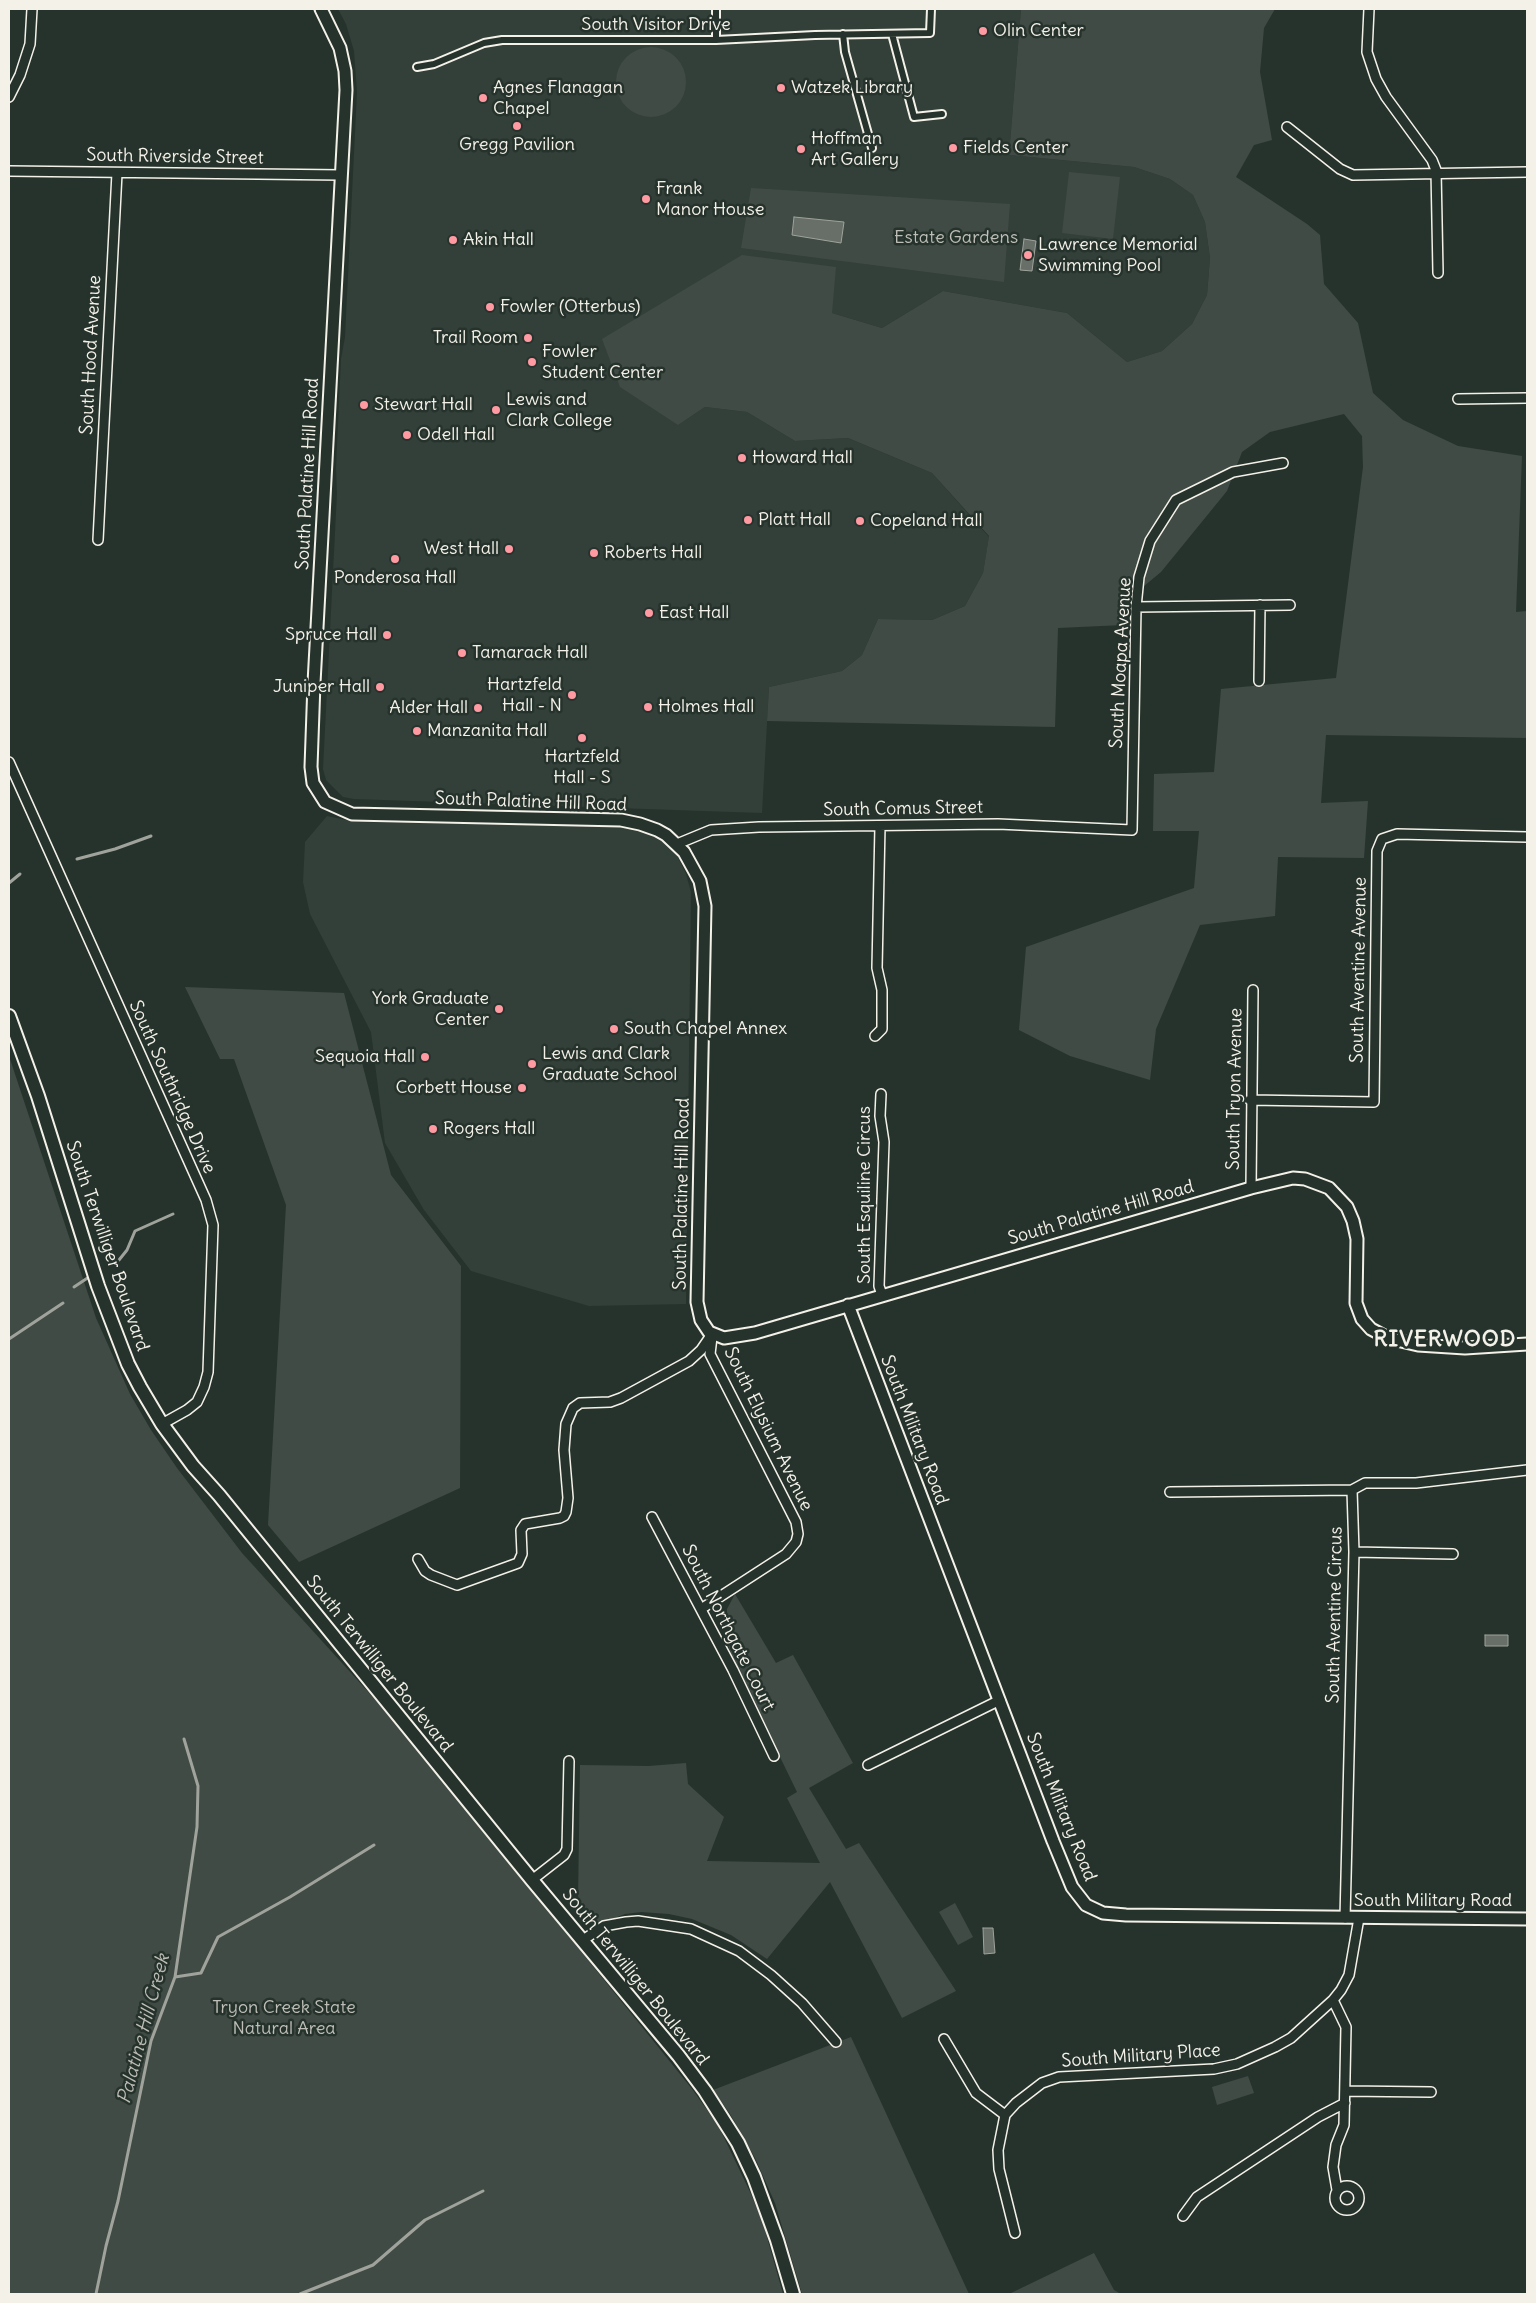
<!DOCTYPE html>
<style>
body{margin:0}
#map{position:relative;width:1536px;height:2303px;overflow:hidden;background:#26332d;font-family:Delius,sans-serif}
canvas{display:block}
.frame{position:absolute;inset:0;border:10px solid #f4f1e8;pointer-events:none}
</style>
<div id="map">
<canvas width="1536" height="2303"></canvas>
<div class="frame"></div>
</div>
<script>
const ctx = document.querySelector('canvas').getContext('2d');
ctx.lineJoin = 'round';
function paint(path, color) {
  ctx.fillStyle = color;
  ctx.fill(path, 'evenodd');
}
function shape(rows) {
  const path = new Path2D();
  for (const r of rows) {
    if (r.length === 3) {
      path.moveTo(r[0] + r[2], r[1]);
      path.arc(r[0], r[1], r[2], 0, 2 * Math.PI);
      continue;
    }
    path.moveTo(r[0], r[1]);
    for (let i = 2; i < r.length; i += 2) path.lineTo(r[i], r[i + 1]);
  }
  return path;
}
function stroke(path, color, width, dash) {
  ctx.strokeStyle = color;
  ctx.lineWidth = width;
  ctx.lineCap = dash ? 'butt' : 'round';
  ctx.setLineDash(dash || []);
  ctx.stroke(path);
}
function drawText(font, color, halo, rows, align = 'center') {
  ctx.font = font + ' Delius,sans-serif';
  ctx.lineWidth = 5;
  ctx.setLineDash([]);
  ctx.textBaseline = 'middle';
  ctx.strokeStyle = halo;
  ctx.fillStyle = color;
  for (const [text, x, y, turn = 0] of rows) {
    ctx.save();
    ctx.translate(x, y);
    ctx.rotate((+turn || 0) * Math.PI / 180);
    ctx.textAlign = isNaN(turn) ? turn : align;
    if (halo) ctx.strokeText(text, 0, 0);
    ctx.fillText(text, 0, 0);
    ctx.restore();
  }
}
const built = shape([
 [338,9,1021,9,1009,155,1134,167,1170,179,1193,195,1205,222,1210,258,1207,295,1192,324,1162,351,1127,362,1067,313,943,291,882,328,832,313,678,425,705,407,747,412,795,441,848,438,932,473,989,537,983,573,965,606,932,620,878,619,862,655,842,671,769,687,762,813,354,799,343,797,326,780,323,769,337,493,336,468,341,359,345,337,357,92,354,51,346,24],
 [327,816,356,822,625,827,644,831,660,839,676,853,686,874,691,892,686,1304,589,1306,471,1271,424,1210,385,1143,371,1032,310,914,303,882,305,842]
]);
const green = shape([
 [1021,9,1275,9,1264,28,1260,72,1272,140,1254,145,1236,177,1307,224,1320,235,1324,284,1358,323,1373,393,1403,420,1458,446,1522,456,1516,612,1527,611,1527,738,1326,735,1321,803,1368,801,1364,858,1278,857,1275,916,1200,925,1156,1029,1150,1080,1070,1056,1019,1030,1026,947,1194,888,1199,831,1153,831,1154,774,1214,772,1221,689,1336,678,1363,467,1362,436,1344,414,1270,432,1242,452,1227,491,1161,572,1126,601,1123,625,1058,628,1055,727,767,721,769,687,842,671,862,655,878,619,932,620,965,606,983,573,989,536,932,473,848,438,795,441,747,412,705,407,678,425,620,387,602,339,742,255,836,267,832,313,882,328,943,291,1067,313,1127,362,1162,351,1192,324,1207,295,1210,258,1205,222,1193,195,1170,179,1134,167,1009,155],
 [651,82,35],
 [1069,172,1120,177,1113,239,1062,233],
 [751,188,1010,204,1004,282,741,248],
 [185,987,344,993,391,1175,461,1266,460,1488,299,1562,268,1525,286,1205,234,1059,220,1059],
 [9,1056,96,1318,130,1394,151,1430,177,1468,242,1553,401,1728,692,2089,718,2125,751,2194,763,2223,783,2294,9,2294],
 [735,1594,776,1663,793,1655,853,1763,809,1788,846,1849,859,1843,956,1991,902,2018,830,1882,767,1959,731,1935,692,1919,669,1914,641,1912,625,1914,599,1924,594,1922,578,1903,580,1765,649,1766,686,1763,688,1784,724,1817,707,1861,820,1863,787,1798,797,1792,733,1660,726,1639,727,1609],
 [955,1903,973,1937,958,1945,939,1912],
 [851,2037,969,2294,802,2294,775,2203,755,2158,730,2114,713,2090],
 [1248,2076,1254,2093,1217,2105,1212,2087],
 [1094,2253,1114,2290,1121,2294,1009,2294]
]);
const water = shape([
 [794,217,844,222,841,243,792,235,794,217],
 [1024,239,1036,241,1032,271,1020,270,1024,239],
 [1485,1635,1508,1635,1508,1646,1485,1646,1485,1635],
 [983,1928,993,1928,995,1953,984,1954,983,1928]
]);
const stream = shape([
 [77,859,115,849,151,836],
 [9,883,20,874],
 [119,1260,127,1250,135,1231,173,1214],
 [74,1287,89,1277],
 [9,1339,63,1303],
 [175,1977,201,1973,218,1937,290,1897,374,1845],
 [96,2294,106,2246,118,2201,151,2041,175,1977,197,1827,198,1786,184,1739],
 [300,2294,373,2265,425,2220,483,2191]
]);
const pedestrian = shape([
 [716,9,716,40],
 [843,34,845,52,872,148],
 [892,34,914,117,942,114],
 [417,67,434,64,484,43,502,40,716,40,815,35,930,33,931,9]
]);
const minor = shape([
 [1369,9,1367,52,1376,79,1386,97,1432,160,1436,170,1438,273],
 [9,97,20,75,30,44,32,9],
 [1287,127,1340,169,1353,175,1527,172],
 [9,171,341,175],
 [1458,399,1527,398],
 [98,540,117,173],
 [1136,607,1290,605],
 [1259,681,1260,605],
 [9,762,206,1200,213,1225,208,1372,204,1387,197,1402,187,1410,162,1424],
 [677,844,711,830,759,827,998,824,1132,830,1136,607,1139,577,1150,541,1176,500,1233,472,1283,463],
 [875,1036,882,1029,882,990,877,968,880,826],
 [881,1094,880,1116,884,1142,879,1286,882,1295],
 [1250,1100,1374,1102,1377,851,1382,839,1397,834,1527,837],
 [1251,1188,1253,990],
 [1170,1492,1352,1490,1365,1483,1416,1483,1527,1470],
 [652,1517,733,1670,774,1756],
 [1354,1552,1453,1554],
 [418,1559,425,1571,431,1575,457,1585,518,1563,522,1554,521,1530,525,1524,560,1518,564,1516,566,1512,568,1498,564,1450,566,1424,573,1408,580,1403,610,1402,621,1398,689,1361,701,1350,712,1334],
 [701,1609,786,1554,796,1542,798,1534,796,1522,710,1354,712,1337],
 [868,1765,1000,1700],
 [532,1880,564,1855,567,1849,569,1761],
 [1345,1918,1354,1552,1352,1490],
 [583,1940,604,1926,626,1922,638,1921,691,1929,739,1951,771,1975,802,2003,836,2042],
 [1333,2000,1346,2027,1344,2125,1336,2145,1333,2167,1337,2190],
 [944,2039,976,2093,1005,2115],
 [1346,2091,1431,2092],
 [1347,2198,12],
 [1183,2216,1197,2197,1318,2117,1345,2103],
 [1015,2233,999,2169,998,2150,1005,2115,1016,2103,1042,2083,1059,2077,1214,2069,1237,2064,1275,2047,1291,2038,1333,2000,1341,1990,1349,1975,1359,1918]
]);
const tertiary = shape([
 [321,9,340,48,345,71,346,90,314,683,311,767,313,783,325,802,352,814,621,820,640,824,657,830,666,835,684,852,700,881,705,906,697,1302,701,1320,709,1332,724,1338,755,1333,1251,1188,1293,1178,1305,1179,1329,1188,1347,1207,1353,1221,1357,1239,1356,1303,1362,1319,1371,1329,1388,1338,1418,1345,1465,1348,1527,1344],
 [848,1305,1053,1841,1072,1887,1086,1905,1103,1913,1126,1915,1527,1919]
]);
const secondary = shape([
 [9,1016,38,1096,98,1286,128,1364,140,1387,162,1424,193,1466,219,1495,532,1880,678,2055,705,2091,738,2143,754,2177,777,2240,793,2294]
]);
const markers = [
 [983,31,5,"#ff9aa2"],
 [781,88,5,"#ff9aa2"],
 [483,98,5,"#ff9aa2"],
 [517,126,5,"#ff9aa2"],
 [953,148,5,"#ff9aa2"],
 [801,149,5,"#ff9aa2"],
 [646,199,5,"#ff9aa2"],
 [453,240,5,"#ff9aa2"],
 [1028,255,5,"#ff9aa2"],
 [490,307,5,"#ff9aa2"],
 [528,338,5,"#ff9aa2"],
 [532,362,5,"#ff9aa2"],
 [364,405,5,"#ff9aa2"],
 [496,410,5,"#ff9aa2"],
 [407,435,5,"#ff9aa2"],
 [742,458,5,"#ff9aa2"],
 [748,520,5,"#ff9aa2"],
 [860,521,5,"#ff9aa2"],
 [509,549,5,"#ff9aa2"],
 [594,553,5,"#ff9aa2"],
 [395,559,5,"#ff9aa2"],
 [649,613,5,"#ff9aa2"],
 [387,635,5,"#ff9aa2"],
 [462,653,5,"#ff9aa2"],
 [380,687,5,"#ff9aa2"],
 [572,695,5,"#ff9aa2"],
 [648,707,5,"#ff9aa2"],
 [478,708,5,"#ff9aa2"],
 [417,731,5,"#ff9aa2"],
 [582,738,5,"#ff9aa2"],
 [499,1009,5,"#ff9aa2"],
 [614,1029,5,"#ff9aa2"],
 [425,1057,5,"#ff9aa2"],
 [532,1064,5,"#ff9aa2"],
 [522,1088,5,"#ff9aa2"],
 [433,1129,5,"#ff9aa2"]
];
const streetNames = [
 ["South Visitor Drive",656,25],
 ["South Riverside Street",175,157,1],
 ["South Hood Avenue",91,355,-87],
 ["South Palatine Hill Road",308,474,-87],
 ["South Moapa Avenue",1121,663,-87],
 ["South Palatine Hill Road",531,802,2],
 ["South Comus Street",903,809,-1],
 ["South Aventine Avenue",1359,970,-89],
 ["South Southridge Drive",172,1087,66],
 ["South Tryon Avenue",1235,1089,-89],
 ["South Palatine Hill Road",682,1194,-89],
 ["South Esquiline Circus",865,1195,-90],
 ["South Palatine Hill Road",1101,1213,-16],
 ["South Terwilliger Boulevard",107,1246,71],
 ["South Elysium Avenue",768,1429,64],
 ["South Military Road",914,1430,69],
 ["South Aventine Circus",1335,1615,-89],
 ["South Northgate Court",728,1628,63],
 ["South Terwilliger Boulevard",379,1664,51],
 ["South Military Road",1061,1807,68],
 ["South Military Road",1433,1901],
 ["South Terwilliger Boulevard",635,1977,51],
 ["South Military Place",1141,2056,-4]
];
const poiNames = [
 ["Olin Center",993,31],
 ["Agnes Flanagan",493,88],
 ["Chapel",493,109],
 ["Watzek Library",791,88],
 ["Hoffman",811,139],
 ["Art Gallery",811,160],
 ["Gregg Pavilion",517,145,"center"],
 ["Fields Center",963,148],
 ["Frank",656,189],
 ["Manor House",656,210],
 ["Akin Hall",463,240],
 ["Lawrence Memorial",1038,245],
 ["Swimming Pool",1038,266],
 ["Fowler (Otterbus)",500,307],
 ["Trail Room",518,338,"right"],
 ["Fowler",542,352],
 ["Student Center",542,373],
 ["Lewis and",506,400],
 ["Clark College",506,421],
 ["Stewart Hall",374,405],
 ["Odell Hall",417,435],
 ["Howard Hall",752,458],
 ["Platt Hall",758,520],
 ["Copeland Hall",870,521],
 ["West Hall",499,549,"right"],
 ["Roberts Hall",604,553],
 ["Ponderosa Hall",395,578,"center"],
 ["East Hall",659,613],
 ["Spruce Hall",377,635,"right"],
 ["Tamarack Hall",472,653],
 ["Hartzfeld",562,685,"right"],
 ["Hall - N",562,706,"right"],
 ["Juniper Hall",370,687,"right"],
 ["Holmes Hall",658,707],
 ["Alder Hall",468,708,"right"],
 ["Manzanita Hall",427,731],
 ["Hartzfeld",582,757,"center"],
 ["Hall - S",582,778,"center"],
 ["York Graduate",489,999,"right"],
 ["Center",489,1020,"right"],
 ["South Chapel Annex",624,1029],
 ["Lewis and Clark",542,1054],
 ["Graduate School",542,1075],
 ["Sequoia Hall",415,1057,"right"],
 ["Corbett House",512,1088,"right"],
 ["Rogers Hall",443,1129]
];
const parkNames = [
 ["Estate Gardens",956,238],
 ["Tryon Creek State",284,2008],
 ["Natural Area",284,2029]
];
const waterNames = [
 ["Palatine Hill Creek",144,2029,-75]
];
const districtNames = [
 ["RIVERWOOD",1445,1340]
];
paint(built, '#333f39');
paint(green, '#414b45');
paint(water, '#676f68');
stroke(water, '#9fa39b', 1);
stroke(stream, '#9fa39b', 3);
stroke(pedestrian, '#f4f1e8', 10);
stroke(minor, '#f4f1e8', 12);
stroke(tertiary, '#f4f1e8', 15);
stroke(secondary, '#f4f1e8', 16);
stroke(pedestrian, '#26332d', 6);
stroke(minor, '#26332d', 9);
stroke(tertiary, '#26332d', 11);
stroke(secondary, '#26332d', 12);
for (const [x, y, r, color] of markers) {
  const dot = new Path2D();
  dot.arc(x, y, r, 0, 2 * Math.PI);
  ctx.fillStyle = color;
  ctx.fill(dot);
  stroke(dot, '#26332d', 2);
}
drawText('18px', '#f4f1e8', '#26332d', streetNames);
drawText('18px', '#f4f1e8', '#26332d', poiNames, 'left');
drawText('18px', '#bebfb7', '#26332d', parkNames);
drawText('italic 19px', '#bcbdb5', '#26332d', waterNames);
ctx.letterSpacing = '1px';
drawText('bold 22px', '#f4f1e8', '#26332d', districtNames);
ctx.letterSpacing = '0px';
</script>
